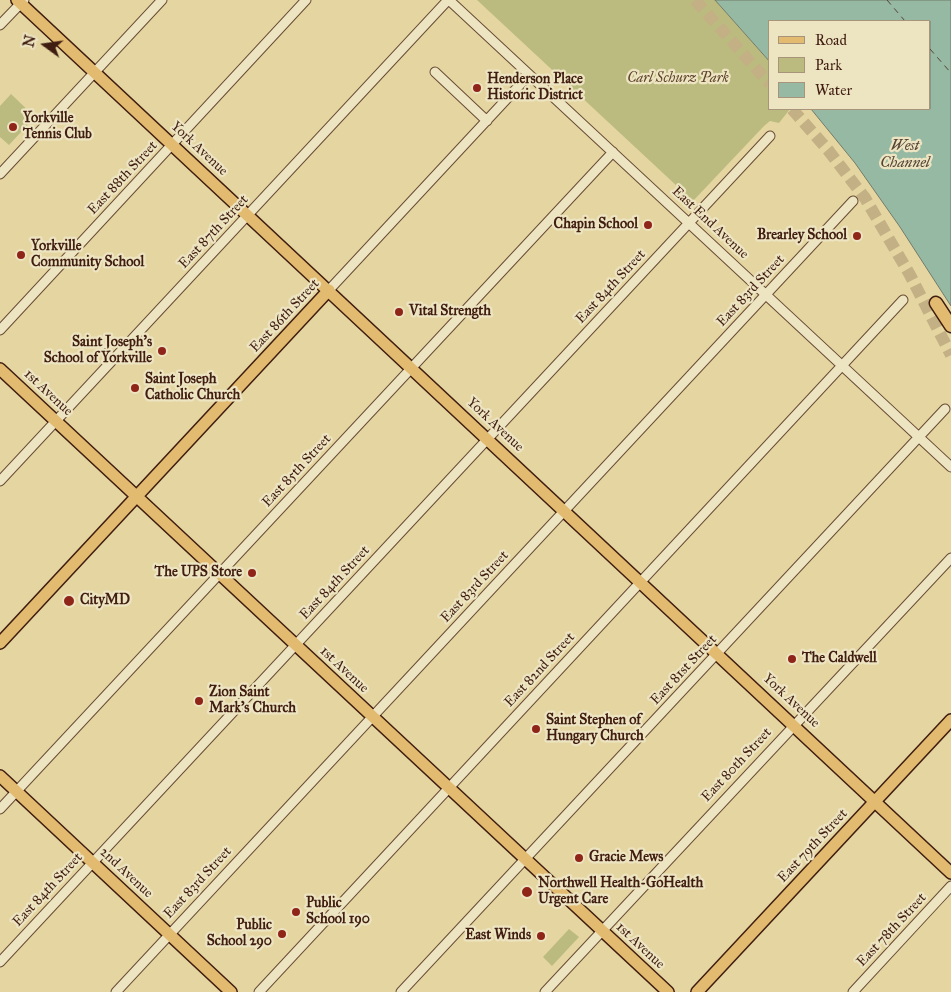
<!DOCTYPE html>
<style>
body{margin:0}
#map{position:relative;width:951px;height:992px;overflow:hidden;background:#e4d5a1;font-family:"IM FELL Great Primer",serif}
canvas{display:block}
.legend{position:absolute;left:768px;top:20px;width:162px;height:90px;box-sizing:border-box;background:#ede4c2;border:1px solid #a8947b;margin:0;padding:6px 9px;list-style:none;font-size:15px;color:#401d11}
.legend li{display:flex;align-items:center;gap:10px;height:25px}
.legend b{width:25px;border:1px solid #a8947b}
.north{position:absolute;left:20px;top:20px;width:50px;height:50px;-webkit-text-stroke:4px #ede4c2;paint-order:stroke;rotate:284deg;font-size:14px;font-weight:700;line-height:20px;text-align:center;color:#401d11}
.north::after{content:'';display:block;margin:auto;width:18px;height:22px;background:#401d11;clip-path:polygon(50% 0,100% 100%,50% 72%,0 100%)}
</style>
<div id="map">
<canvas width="951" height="992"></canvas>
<ul class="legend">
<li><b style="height:6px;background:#e2ba70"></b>Road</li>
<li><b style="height:14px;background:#bcbb7f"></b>Park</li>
<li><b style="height:14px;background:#95b9a3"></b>Water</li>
</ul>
<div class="north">N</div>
</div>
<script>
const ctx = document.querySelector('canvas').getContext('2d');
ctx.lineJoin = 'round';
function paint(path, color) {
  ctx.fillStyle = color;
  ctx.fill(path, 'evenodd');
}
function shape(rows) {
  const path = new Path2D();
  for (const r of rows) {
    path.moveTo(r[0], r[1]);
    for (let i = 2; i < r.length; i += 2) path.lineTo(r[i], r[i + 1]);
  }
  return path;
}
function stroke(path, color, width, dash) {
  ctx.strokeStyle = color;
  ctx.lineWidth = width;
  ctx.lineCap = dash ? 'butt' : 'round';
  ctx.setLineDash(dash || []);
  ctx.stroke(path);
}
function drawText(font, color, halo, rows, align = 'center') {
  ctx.font = font + ' "IM FELL Great Primer",serif';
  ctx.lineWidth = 4.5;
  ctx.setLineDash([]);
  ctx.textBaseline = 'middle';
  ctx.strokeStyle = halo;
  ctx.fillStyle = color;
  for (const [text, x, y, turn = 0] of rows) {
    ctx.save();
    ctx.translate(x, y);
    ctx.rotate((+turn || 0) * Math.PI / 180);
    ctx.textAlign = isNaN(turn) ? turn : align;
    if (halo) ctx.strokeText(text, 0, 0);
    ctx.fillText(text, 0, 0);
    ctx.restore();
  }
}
const green = shape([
 [477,0,715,0,770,62,770,109,790,109,779,123,770,121,764,126,693,201],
 [11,94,35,117,9,145,0,137,0,106],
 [569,929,579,937,552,966,543,957]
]);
const water = shape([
 [715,0,951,0,951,306,900,227,855,163,811,109,930,109,930,21,770,21,770,62,715,0]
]);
const ferry = shape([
 [887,0,905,21],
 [930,49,951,73]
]);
const highwayTunnel = shape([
 [695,0,770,84],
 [792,109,828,150,865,198,910,275,951,355]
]);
const minor = shape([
 [449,0,951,467],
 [0,25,24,0],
 [435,72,487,121],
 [0,174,162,0],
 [329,290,529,75],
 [0,330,306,0],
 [0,481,448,0],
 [0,809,613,152],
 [0,962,770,136],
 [116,992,853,201],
 [259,992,903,300],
 [401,992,945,409],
 [545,992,951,558],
 [853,992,951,886]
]);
const major = shape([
 [17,0,951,873],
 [0,369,668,992],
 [0,643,329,290],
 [0,776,231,992],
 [697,992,951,720]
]);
const highway = shape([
 [936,303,951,326]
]);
const markers = [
 [477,88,5,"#8f2418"],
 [13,127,5,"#8f2418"],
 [648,225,5,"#8f2418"],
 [857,236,5,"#8f2418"],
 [21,255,5,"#8f2418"],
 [399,312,5,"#8f2418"],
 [162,351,5,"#8f2418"],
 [135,388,5,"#8f2418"],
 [252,573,5,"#8f2418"],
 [69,601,6,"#8f2418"],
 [792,659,5,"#8f2418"],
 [199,701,5,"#8f2418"],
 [536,729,5,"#8f2418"],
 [579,858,5,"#8f2418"],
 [527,892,6,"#8f2418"],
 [296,912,5,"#8f2418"],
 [282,934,5,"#8f2418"],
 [541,936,5,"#8f2418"]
];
const parkNames = [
 ["Carl Schurz Park",678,79]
];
const poiNames = [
 ["Henderson Place",487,80],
 ["Historic District",487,96],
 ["Yorkville",23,119],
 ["Tennis Club",23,135],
 ["Chapin School",638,225,"right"],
 ["Brearley School",847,236,"right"],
 ["Yorkville",31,247],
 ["Community School",31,263],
 ["Vital Strength",409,312],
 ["Saint Joseph's",152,343,"right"],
 ["School of Yorkville",152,359,"right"],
 ["Saint Joseph",145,380],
 ["Catholic Church",145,396],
 ["The UPS Store",242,573,"right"],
 ["CityMD",80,601],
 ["The Caldwell",802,659],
 ["Zion Saint",209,693],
 ["Mark's Church",209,709],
 ["Saint Stephen of",546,721],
 ["Hungary Church",546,737],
 ["Gracie Mews",589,858],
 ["Northwell Health-GoHealth",538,884],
 ["Urgent Care",538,900],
 ["Public",306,904],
 ["School 190",306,920],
 ["Public",272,926,"right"],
 ["School 290",272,942,"right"],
 ["East Winds",531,936,"right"]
];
const streetNames = [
 ["York Avenue",199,149,43],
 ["East 88th Street",123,178,-47],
 ["East End Avenue",710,223,43],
 ["East 87th Street",214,232,-47],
 ["East 84th Street",611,287,-47],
 ["East 83rd Street",751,291,-47],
 ["East 86th Street",285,316,-47],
 ["1st Avenue",48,393,43],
 ["York Avenue",495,425,43],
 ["East 85th Street",297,471,-47],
 ["East 84th Street",335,583,-47],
 ["East 83rd Street",475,587,-47],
 ["1st Avenue",344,670,43],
 ["East 82nd Street",540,670,-47],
 ["East 81st Street",684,670,-47],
 ["York Avenue",791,701,43],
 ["East 80th Street",737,765,-47],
 ["East 79th Street",813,846,-47],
 ["2nd Avenue",126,873,43],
 ["East 83rd Street",198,883,-47],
 ["East 84th Street",48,890,-47],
 ["East 78th Street",892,930,-47],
 ["1st Avenue",640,946,43]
];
const waterNames = [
 ["West",905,146],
 ["Channel",905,163]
];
paint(green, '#bcbb7f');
paint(water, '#95b9a3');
stroke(water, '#737b69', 1);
stroke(ferry, '#554436', 1, [6, 5]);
stroke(highwayTunnel, '#c3b084', 12, [12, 6]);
stroke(minor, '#694b35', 11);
stroke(major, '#401d11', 14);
stroke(highway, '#401d11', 15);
stroke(minor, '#ede4c2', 9);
stroke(major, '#e2ba70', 11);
stroke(highway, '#e2ba70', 12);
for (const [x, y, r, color] of markers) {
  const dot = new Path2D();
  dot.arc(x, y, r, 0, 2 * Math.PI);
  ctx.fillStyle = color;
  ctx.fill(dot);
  stroke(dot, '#ede4c2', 2);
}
drawText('italic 14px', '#5f442c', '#ede4c2', parkNames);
drawText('bold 14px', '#401d11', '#ede4c2', poiNames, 'left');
drawText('14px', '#401d11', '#ede4c2', streetNames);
drawText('italic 15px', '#554436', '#ede4c2', waterNames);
</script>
